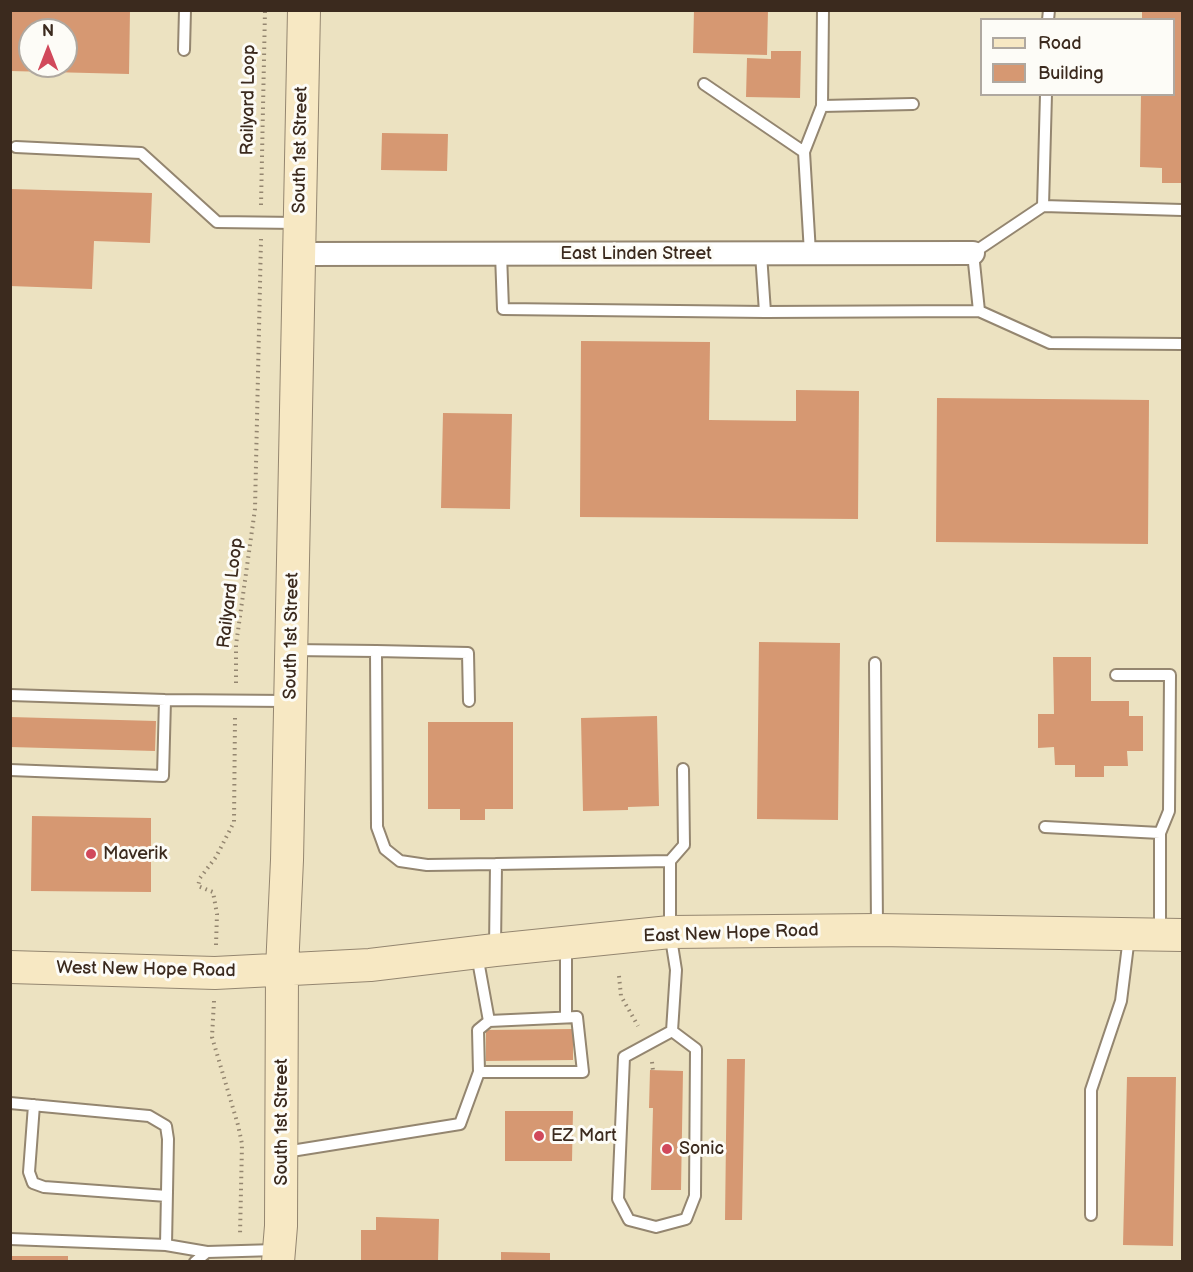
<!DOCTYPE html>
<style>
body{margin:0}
#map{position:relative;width:1193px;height:1272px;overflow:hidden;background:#ece2c1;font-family:"Balsamiq Sans",sans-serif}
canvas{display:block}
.frame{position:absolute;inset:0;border:12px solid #3b2a1e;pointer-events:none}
.legend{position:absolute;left:980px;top:18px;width:195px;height:78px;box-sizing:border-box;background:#fdfcf7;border:2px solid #afa8a0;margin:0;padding:8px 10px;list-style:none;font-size:18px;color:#3b2a1e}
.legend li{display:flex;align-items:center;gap:12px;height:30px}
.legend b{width:30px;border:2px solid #afa8a0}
.north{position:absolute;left:18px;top:18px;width:60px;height:60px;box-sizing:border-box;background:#fdfcf7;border:2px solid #afa8a0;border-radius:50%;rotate:0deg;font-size:16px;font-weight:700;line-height:24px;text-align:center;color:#3b2a1e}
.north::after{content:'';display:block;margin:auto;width:21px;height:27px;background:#d1495b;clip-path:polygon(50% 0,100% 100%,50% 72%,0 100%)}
</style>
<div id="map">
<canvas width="1193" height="1272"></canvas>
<div class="frame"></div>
<ul class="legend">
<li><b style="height:8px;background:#f7e8c3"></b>Road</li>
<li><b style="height:16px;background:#d69872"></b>Building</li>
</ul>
<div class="north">N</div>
</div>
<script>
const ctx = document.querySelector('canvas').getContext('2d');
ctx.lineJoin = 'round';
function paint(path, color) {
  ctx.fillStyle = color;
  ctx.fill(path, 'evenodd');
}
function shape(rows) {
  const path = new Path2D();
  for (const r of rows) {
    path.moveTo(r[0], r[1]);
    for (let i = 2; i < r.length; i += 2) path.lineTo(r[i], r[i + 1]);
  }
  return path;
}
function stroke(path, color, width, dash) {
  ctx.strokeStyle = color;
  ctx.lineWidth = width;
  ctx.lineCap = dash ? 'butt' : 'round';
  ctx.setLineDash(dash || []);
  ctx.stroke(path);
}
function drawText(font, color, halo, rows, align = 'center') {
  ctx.font = font + ' "Balsamiq Sans",sans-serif';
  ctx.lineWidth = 6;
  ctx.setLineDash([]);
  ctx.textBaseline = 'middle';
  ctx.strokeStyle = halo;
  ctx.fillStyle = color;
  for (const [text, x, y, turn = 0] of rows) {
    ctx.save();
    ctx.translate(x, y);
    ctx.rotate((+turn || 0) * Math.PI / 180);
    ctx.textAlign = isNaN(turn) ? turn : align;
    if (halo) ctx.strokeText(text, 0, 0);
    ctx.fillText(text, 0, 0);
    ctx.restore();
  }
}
const building = shape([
 [10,10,130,10,129,74,10,71],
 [30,30,66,30,66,66,30,66],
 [694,10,768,10,767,55,693,53],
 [1142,10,1182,10,1182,183,1162,183,1162,168,1140,167,1141,94,1174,94,1174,20,1142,20],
 [771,51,801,51,800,98,746,97,747,58,771,59],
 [382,133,448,134,447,171,381,170],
 [10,189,152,193,150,243,94,241,92,289,10,286],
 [581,341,710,342,709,420,796,421,796,390,859,391,858,519,580,517],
 [937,398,1149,400,1148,544,936,542],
 [443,413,512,414,510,509,441,508],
 [759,642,840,643,838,820,757,819],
 [1053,657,1091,657,1091,701,1129,701,1129,716,1143,716,1143,751,1127,751,1128,766,1104,766,1104,777,1075,777,1075,765,1055,765,1054,747,1038,748,1038,714,1054,714],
 [657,716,659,806,628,807,628,810,583,811,581,718],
 [10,717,156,721,155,751,10,747],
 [428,722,513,722,513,809,485,809,485,820,460,820,460,809,428,809],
 [32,816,151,818,151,892,31,891],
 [573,1029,573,1060,486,1061,486,1030],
 [727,1059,745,1059,742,1220,725,1220],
 [650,1070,683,1071,681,1190,651,1190,653,1108,649,1108],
 [1127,1077,1176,1077,1173,1246,1123,1245],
 [505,1111,573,1111,572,1161,505,1161],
 [376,1217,439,1219,438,1262,361,1262,361,1230,376,1230],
 [501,1252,550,1253,550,1262,501,1262],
 [10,1256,68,1256,68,1262,10,1262]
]);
const path = shape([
 [261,205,265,10],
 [236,683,236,645,255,509,261,239],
 [216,945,217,914,213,892,198,886,200,878,216,857,234,822,235,718],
 [619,976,621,996,638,1026],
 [214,1001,212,1037,238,1125,242,1144,240,1235],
 [652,1062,653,1071]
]);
const lane = shape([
 [1048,20,1049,10],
 [184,50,185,10],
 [704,84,804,152,810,253],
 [822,106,913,104],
 [16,147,141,153,217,222,297,223],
 [804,152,822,106,823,10],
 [1043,206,1182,210],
 [501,254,503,309,765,312,979,311,1050,343,1182,344],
 [761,254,765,312],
 [979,311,973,253,1043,206,1046,94],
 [292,650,376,651,377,827,385,849,400,861,427,865,496,864],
 [376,651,468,653,469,701],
 [875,663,877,927],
 [1116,675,1170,675,1169,811,1160,833],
 [10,695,165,700,287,701],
 [10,770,163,776,165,700],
 [1045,827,1160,833,1160,931],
 [670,861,684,845,683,769],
 [495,948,496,864,670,861,670,932,676,970,672,1031],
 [477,955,489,1021],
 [566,1017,566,944],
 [672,1031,696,1049,695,1196,686,1219,656,1227,629,1220,618,1199,624,1057,672,1031],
 [10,1103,149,1116,166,1126,168,1139,166,1245],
 [34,1105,29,1172,33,1183,44,1187,167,1196],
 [285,1152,460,1124,479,1072,583,1072,577,1017,489,1021,478,1030,479,1072],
 [1091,1215,1091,1090,1121,1001,1129,937],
 [10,1239,166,1245,207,1252],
 [195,1262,207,1252,276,1250]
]);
const street = shape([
 [299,254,973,253]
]);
const secondary = shape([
 [10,967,215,973,370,965,495,950,670,932,877,930,1182,935],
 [278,1262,281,1226,282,969,287,860,304,10]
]);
const markers = [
 [91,854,6,"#d1495b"],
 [539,1136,6,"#d1495b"],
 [667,1149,6,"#d1495b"]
];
const streetNames = [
 ["Railyard Loop",249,100,-89],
 ["South 1st Street",301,150,-89],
 ["East Linden Street",636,254],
 ["Railyard Loop",231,593,-83],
 ["South 1st Street",292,636,-89],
 ["East New Hope Road",731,934,-2],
 ["West New Hope Road",146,970,1],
 ["South 1st Street",282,1122,-90]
];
const poiNames = [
 ["Maverik",103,854],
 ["EZ Mart",551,1136],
 ["Sonic",679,1149]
];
paint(building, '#d69872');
stroke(lane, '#948670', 14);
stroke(street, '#948670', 26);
stroke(secondary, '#948670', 34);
stroke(path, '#948670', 4, [1.5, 4.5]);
stroke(lane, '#fff', 10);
stroke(street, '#fff', 22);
stroke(secondary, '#f7e8c3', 32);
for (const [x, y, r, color] of markers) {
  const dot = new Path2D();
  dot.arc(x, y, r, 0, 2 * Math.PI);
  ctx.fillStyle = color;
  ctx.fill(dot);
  stroke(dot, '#fdfcf7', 2);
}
drawText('18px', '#3b2a1e', '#fdfcf7', streetNames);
drawText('18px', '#3b2a1e', '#fdfcf7', poiNames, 'left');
</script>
